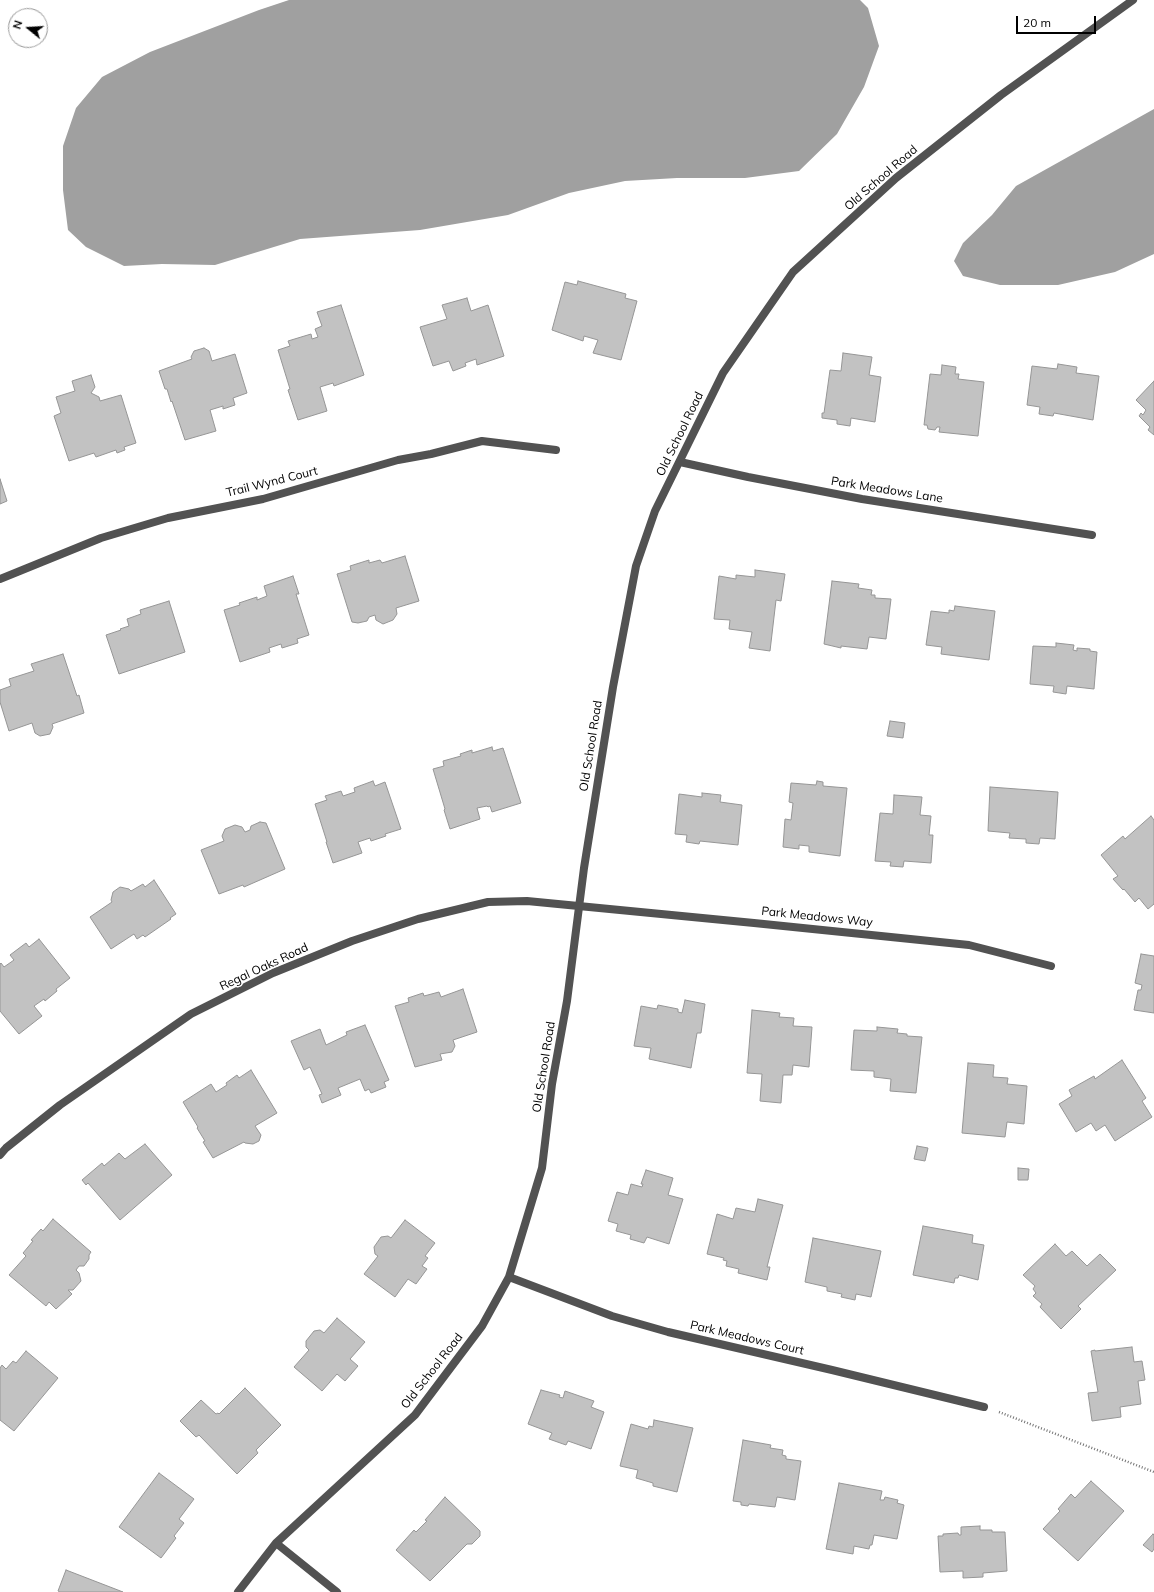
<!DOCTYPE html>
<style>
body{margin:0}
#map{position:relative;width:1154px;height:1592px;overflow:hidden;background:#fff;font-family:Mulish,sans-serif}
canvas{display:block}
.north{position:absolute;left:8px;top:8px;width:40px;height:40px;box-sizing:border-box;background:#fff;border:1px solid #999;border-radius:50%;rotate:288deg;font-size:11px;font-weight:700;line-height:16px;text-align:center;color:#000}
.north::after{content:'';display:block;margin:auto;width:14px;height:18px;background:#000;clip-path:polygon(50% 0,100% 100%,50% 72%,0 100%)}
.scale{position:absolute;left:1016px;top:16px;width:80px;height:18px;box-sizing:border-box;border:2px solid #000;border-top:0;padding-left:5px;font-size:12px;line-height:14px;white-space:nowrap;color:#000;-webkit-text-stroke:3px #fff;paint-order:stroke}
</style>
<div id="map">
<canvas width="1154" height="1592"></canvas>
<div class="north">N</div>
<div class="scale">20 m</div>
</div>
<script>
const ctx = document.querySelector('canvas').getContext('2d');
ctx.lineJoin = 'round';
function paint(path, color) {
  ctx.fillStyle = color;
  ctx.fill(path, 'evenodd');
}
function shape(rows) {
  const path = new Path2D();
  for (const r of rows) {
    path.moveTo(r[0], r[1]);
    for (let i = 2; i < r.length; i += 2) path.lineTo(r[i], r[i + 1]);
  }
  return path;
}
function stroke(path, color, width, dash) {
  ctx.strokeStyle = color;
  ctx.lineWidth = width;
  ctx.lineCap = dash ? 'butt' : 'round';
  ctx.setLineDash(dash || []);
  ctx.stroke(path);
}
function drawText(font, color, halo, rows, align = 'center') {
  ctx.font = font + ' Mulish,sans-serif';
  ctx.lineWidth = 3;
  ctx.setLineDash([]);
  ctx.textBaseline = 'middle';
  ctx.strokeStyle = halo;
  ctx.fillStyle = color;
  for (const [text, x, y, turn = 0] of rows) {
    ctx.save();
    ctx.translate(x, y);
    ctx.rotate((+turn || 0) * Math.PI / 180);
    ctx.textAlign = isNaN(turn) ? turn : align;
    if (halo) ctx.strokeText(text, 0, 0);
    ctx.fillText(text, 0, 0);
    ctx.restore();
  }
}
const water = shape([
 [289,0,860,0,868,8,879,46,864,87,837,134,799,171,745,178,677,178,625,181,569,193,508,215,420,230,300,239,215,265,162,264,124,266,86,247,68,230,63,190,63,146,76,108,102,77,150,52,259,10],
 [1154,109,1154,254,1115,272,1058,285,1000,285,963,276,954,261,963,243,992,215,1016,186]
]);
const building = shape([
 [578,281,626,294,625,298,637,301,621,360,593,353,598,340,584,336,583,341,552,330,565,282,577,285,578,281],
 [467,298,471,311,488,305,504,356,477,365,476,359,465,363,466,366,453,371,449,361,433,366,420,327,447,319,442,305,467,298],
 [341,305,364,375,334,386,333,383,320,387,327,411,298,420,288,390,290,389,278,350,290,346,288,341,311,334,312,339,318,337,315,329,322,326,317,312,341,305],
 [204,348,209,351,212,361,235,354,247,393,233,398,235,405,223,409,223,406,210,410,216,431,185,440,172,401,171,402,167,389,165,389,159,371,192,359,191,357,194,351,204,348],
 [843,353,872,357,869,375,881,377,875,422,851,418,850,426,837,424,837,420,822,418,822,413,824,413,830,370,841,371,843,353],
 [1058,364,1077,367,1076,373,1099,376,1093,420,1054,413,1053,416,1039,414,1040,407,1027,405,1032,366,1057,369,1058,364],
 [942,365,956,367,955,374,959,374,958,379,984,382,978,436,939,432,940,427,937,427,935,430,928,429,927,425,924,425,930,374,941,375,942,365],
 [91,375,95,387,91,393,99,397,100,401,121,395,136,443,124,447,125,450,117,453,116,450,96,457,94,453,69,461,54,416,61,413,56,397,75,391,72,381,91,375],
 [1154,381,1154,435,1148,430,1150,427,1139,416,1141,413,1143,415,1146,410,1136,400,1154,381],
 [0,479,7,501,0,504,0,479],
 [405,556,419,601,396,608,397,614,393,620,383,624,376,620,375,615,369,617,367,621,358,623,352,622,337,574,351,570,350,566,369,560,369,563,380,560,382,563,405,556],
 [755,570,785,574,781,601,776,600,770,651,749,648,752,632,729,629,730,620,714,619,719,576,736,579,736,575,755,577,755,570],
 [293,576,299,594,296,594,309,635,297,639,298,643,282,648,281,644,269,648,270,652,240,662,224,610,240,605,239,603,257,597,257,600,267,596,264,586,293,576],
 [832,581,859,584,858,588,872,590,871,595,875,595,875,598,891,599,886,639,869,637,867,649,841,646,841,648,824,644,832,581],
 [169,601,185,652,119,674,106,635,121,630,120,629,129,626,127,619,141,614,140,610,169,601],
 [955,606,995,611,989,660,941,654,942,647,926,645,931,611,949,613,949,610,954,611,955,606],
 [1056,643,1074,645,1073,650,1077,651,1077,648,1090,649,1090,651,1097,652,1094,689,1067,686,1066,694,1053,692,1054,686,1030,684,1033,646,1056,647,1056,643],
 [63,654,77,696,79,695,84,713,52,724,53,727,50,734,40,736,35,733,32,723,9,731,0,702,0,690,11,686,9,679,34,671,31,664,63,654],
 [890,721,905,723,903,738,887,736,890,721],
 [492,747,493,751,503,748,521,803,492,812,490,806,488,807,487,806,477,808,480,819,450,829,444,810,445,809,433,769,444,766,443,761,461,756,460,754,472,750,472,753,492,747],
 [373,781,375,786,385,782,401,829,385,834,386,836,371,841,370,838,358,842,362,853,333,863,326,842,327,842,315,804,327,800,325,796,341,791,343,796,355,792,354,788,373,781],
 [817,781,823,782,823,786,847,788,840,856,809,852,809,846,799,845,799,849,783,847,785,819,791,820,793,803,789,802,791,783,816,785,817,781],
 [990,787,1058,792,1055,839,1040,838,1039,844,1026,843,1026,839,1009,838,1010,833,988,831,990,787],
 [702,793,721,795,720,802,742,805,738,845,700,841,699,844,686,842,687,835,675,834,679,794,702,797,702,793],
 [894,795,922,797,920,815,931,816,929,835,933,835,931,863,904,861,903,867,890,866,891,862,875,861,880,813,893,814,894,795],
 [1151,816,1154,820,1154,904,1148,909,1139,898,1135,902,1124,889,1123,890,1113,879,1118,876,1101,855,1123,836,1125,839,1151,816],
 [260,822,266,823,285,869,244,887,243,885,219,894,201,850,224,841,222,836,225,829,235,825,242,827,245,832,250,830,251,826,260,822],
 [154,880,176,914,170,918,171,919,145,937,143,935,137,939,134,934,111,949,90,917,112,902,111,900,113,892,120,887,129,889,131,891,143,884,145,887,154,880],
 [39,939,70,978,56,989,57,991,45,1001,44,999,34,1006,42,1016,19,1034,0,1011,0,964,1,963,4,967,14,960,10,955,26,943,29,947,39,939],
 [1141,954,1154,956,1154,1013,1134,1010,1138,990,1141,990,1142,985,1135,983,1141,954],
 [463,989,477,1032,453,1040,455,1046,452,1052,440,1054,442,1060,415,1067,395,1006,409,1002,408,998,423,993,424,996,439,992,441,997,463,989],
 [685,1000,705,1004,701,1033,697,1033,691,1068,649,1059,651,1048,634,1046,641,1006,657,1009,658,1005,678,1009,678,1012,682,1013,685,1000],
 [752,1010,780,1013,779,1017,794,1018,793,1026,812,1027,809,1067,793,1065,792,1075,783,1075,781,1103,760,1101,762,1074,747,1073,752,1010],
 [365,1025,389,1080,384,1082,386,1087,371,1093,369,1089,365,1091,360,1079,338,1088,341,1095,322,1103,319,1095,322,1094,310,1067,304,1070,291,1041,320,1029,326,1045,347,1035,346,1032,365,1025],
 [877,1027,898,1029,897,1033,907,1034,907,1036,922,1037,916,1093,890,1091,891,1079,874,1077,874,1071,851,1070,854,1030,877,1031,877,1027],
 [1122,1060,1146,1098,1142,1101,1152,1117,1115,1141,1105,1125,1096,1131,1091,1123,1076,1132,1059,1104,1072,1096,1069,1090,1094,1076,1095,1079,1122,1060],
 [968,1063,994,1065,993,1077,1008,1078,1007,1084,1027,1086,1024,1124,1007,1122,1005,1137,962,1133,968,1063],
 [251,1070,277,1113,255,1126,261,1135,259,1141,253,1144,245,1143,244,1142,213,1158,203,1142,205,1141,197,1128,198,1127,183,1102,211,1084,216,1092,227,1085,226,1083,237,1075,239,1078,251,1070],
 [145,1144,172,1175,120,1220,88,1183,86,1185,82,1180,102,1163,104,1166,119,1153,125,1159,145,1144],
 [917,1146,928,1148,925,1161,914,1159,917,1146],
 [1018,1168,1029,1169,1028,1180,1018,1180,1018,1168],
 [646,1170,673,1178,668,1195,683,1199,669,1244,647,1237,644,1243,630,1239,631,1235,616,1231,618,1224,608,1221,617,1192,628,1195,631,1184,642,1187,643,1184,641,1184,646,1170],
 [758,1199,783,1205,767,1267,770,1267,767,1280,738,1273,739,1269,726,1266,727,1261,723,1260,724,1258,707,1254,717,1214,733,1219,736,1208,755,1212,758,1199],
 [53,1219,91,1252,89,1255,89,1259,84,1266,79,1266,76,1270,79,1273,81,1281,73,1290,68,1290,72,1294,56,1309,49,1302,46,1306,9,1275,26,1256,23,1253,33,1241,31,1240,41,1229,43,1231,53,1219],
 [405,1220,435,1243,425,1256,428,1258,422,1266,427,1269,416,1284,408,1279,395,1297,364,1274,378,1256,375,1254,374,1247,381,1237,388,1236,391,1238,405,1220],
 [923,1226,973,1235,972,1243,984,1245,978,1280,959,1275,958,1278,955,1278,954,1283,913,1275,923,1226],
 [813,1238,881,1251,871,1297,856,1294,855,1300,841,1297,842,1294,827,1291,827,1287,805,1282,813,1238],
 [1055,1244,1066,1256,1072,1251,1087,1266,1100,1254,1116,1270,1078,1306,1081,1309,1061,1329,1040,1307,1042,1304,1033,1296,1036,1293,1033,1289,1035,1286,1023,1275,1055,1244],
 [337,1318,365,1342,350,1359,358,1366,345,1381,337,1374,322,1391,294,1367,309,1350,306,1347,306,1341,314,1331,320,1330,324,1333,337,1318],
 [1132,1347,1134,1362,1142,1361,1145,1380,1138,1381,1141,1404,1120,1407,1121,1417,1092,1421,1088,1393,1098,1392,1091,1351,1095,1350,1095,1351,1132,1347],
 [26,1351,58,1378,14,1431,0,1420,0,1368,2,1365,6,1369,13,1361,16,1363,26,1351],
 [245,1388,281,1425,256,1450,258,1453,237,1474,199,1435,196,1437,180,1421,201,1400,216,1414,218,1413,219,1414,245,1388],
 [541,1390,560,1395,559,1397,563,1398,565,1391,594,1401,591,1407,604,1412,591,1449,568,1441,566,1445,549,1439,552,1433,528,1424,541,1390],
 [654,1420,693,1428,677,1492,653,1486,653,1483,636,1478,638,1470,620,1466,631,1424,648,1429,649,1426,653,1427,654,1420],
 [743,1440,771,1445,770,1448,783,1450,782,1455,786,1456,786,1459,801,1461,795,1500,777,1497,775,1507,749,1504,748,1506,741,1505,741,1502,733,1501,743,1440],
 [159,1473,194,1499,179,1519,184,1523,174,1536,176,1538,161,1558,119,1527,159,1473],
 [1091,1481,1124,1511,1078,1561,1043,1529,1060,1511,1058,1509,1071,1494,1075,1498,1091,1481],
 [839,1483,882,1491,880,1500,884,1500,885,1497,898,1500,897,1503,904,1505,897,1539,874,1535,872,1545,870,1545,869,1549,854,1546,853,1554,826,1549,839,1483],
 [445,1497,480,1531,480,1536,472,1544,467,1544,430,1581,396,1550,414,1530,416,1532,427,1521,425,1520,445,1497],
 [980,1526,980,1530,992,1530,992,1532,1005,1532,1007,1571,983,1573,983,1577,963,1578,963,1571,940,1572,938,1536,943,1536,943,1534,958,1533,959,1535,961,1535,961,1527,980,1526],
 [1153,1534,1154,1535,1154,1549,1152,1552,1143,1545,1153,1534],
 [66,1570,123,1592,60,1592,58,1591,66,1570]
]);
const path = shape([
 [999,1412,1154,1472]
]);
const street = shape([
 [680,462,748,477,862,499,1092,535],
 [0,579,101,538,168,518,263,499,398,460,431,454,482,441,556,450],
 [0,1155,6,1148,60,1105,191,1014,273,973,352,941,418,919,488,902,527,901,754,923,969,945,1051,966],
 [509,1277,612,1316,668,1332,832,1370,984,1407],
 [276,1543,337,1592],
 [238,1592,276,1543,415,1415,482,1326,509,1277,542,1168,552,1084,567,1001,584,868,613,687,636,566,655,511,723,373,793,272,896,178,1001,95,1133,0]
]);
const streetNames = [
 ["Old School Road",881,178,-41],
 ["Old School Road",680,434,-64],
 ["Trail Wynd Court",272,482,-14],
 ["Park Meadows Lane",887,490,9],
 ["Old School Road",591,746,-81],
 ["Park Meadows Way",817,917,6],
 ["Regal Oaks Road",264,967,-25],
 ["Old School Road",544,1067,-81],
 ["Park Meadows Court",747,1338,13],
 ["Old School Road",432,1371,-52]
];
paint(water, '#a0a0a0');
paint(building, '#c2c2c2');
stroke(building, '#969696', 1);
stroke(path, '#747474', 2.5, [1, 2]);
stroke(street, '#525252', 8);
drawText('12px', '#000', '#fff', streetNames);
</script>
